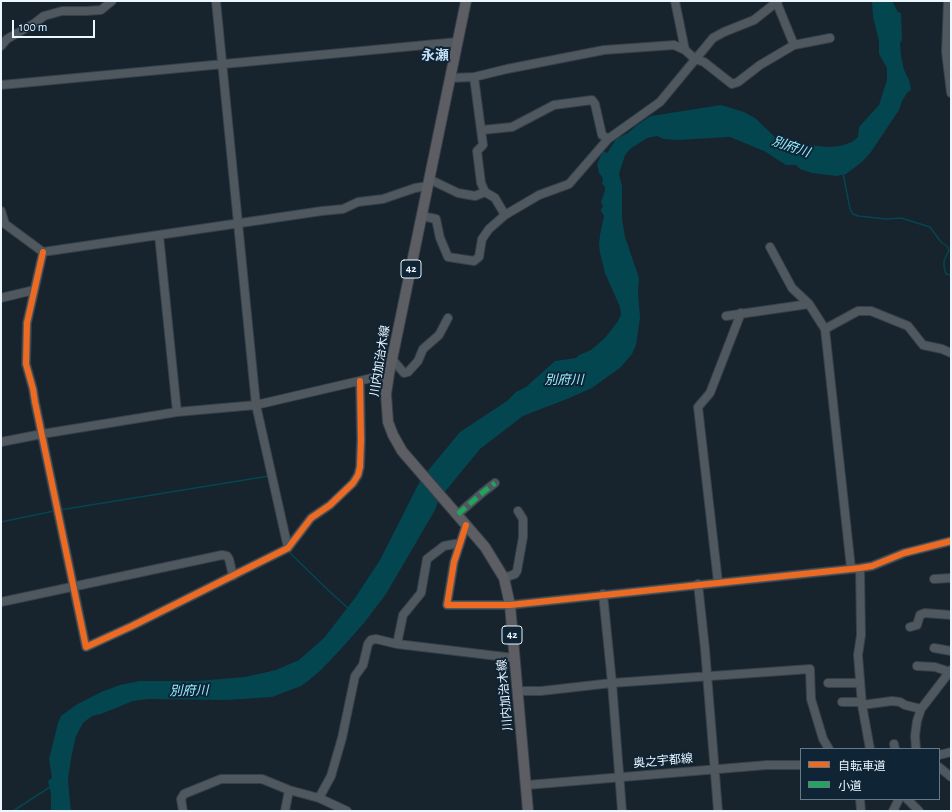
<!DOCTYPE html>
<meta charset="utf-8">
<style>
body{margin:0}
#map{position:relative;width:952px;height:812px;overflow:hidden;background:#17232d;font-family:"Alegreya Sans","Noto Sans JP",sans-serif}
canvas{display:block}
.frame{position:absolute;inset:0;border:2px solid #ebf6ff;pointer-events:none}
.legend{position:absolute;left:800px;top:748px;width:140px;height:52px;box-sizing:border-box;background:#0f2435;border:1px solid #677886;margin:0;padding:5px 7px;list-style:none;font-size:12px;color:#ebf6ff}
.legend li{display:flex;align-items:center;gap:8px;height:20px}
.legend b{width:20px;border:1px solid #677886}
.scale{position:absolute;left:12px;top:20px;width:83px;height:18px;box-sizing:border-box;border:2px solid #ebf6ff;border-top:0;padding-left:5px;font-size:12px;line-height:14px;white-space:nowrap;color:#ebf6ff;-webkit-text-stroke:3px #0f2435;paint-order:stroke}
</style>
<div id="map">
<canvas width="952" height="812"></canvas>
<div class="frame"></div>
<ul class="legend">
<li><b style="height:5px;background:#ed6a23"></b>自転車道</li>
<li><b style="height:5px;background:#20a55d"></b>小道</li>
</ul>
<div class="scale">100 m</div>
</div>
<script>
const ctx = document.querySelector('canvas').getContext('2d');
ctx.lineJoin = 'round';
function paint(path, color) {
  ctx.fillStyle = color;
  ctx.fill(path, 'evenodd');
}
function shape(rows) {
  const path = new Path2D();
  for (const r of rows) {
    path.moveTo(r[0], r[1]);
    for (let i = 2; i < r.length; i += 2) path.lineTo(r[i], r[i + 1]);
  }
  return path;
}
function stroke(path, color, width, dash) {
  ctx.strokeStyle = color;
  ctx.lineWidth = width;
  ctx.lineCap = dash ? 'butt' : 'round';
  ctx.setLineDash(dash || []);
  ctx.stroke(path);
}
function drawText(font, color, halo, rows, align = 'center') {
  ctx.font = font + ' "Alegreya Sans","Noto Sans JP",sans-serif';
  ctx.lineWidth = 4;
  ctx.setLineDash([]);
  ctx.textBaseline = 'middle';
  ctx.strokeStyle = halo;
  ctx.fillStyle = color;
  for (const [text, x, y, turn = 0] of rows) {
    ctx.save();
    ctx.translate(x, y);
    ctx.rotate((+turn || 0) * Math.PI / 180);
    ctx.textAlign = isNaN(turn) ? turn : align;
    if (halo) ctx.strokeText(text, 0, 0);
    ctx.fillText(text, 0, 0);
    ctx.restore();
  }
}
const water = shape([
 [872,1,892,1,898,12,901,13,902,40,900,43,901,56,904,70,909,80,911,90,907,93,902,101,899,110,871,152,862,162,846,174,836,176,812,173,800,169,796,165,786,165,764,151,730,137,677,140,664,139,657,136,647,138,630,149,625,155,619,174,622,186,622,218,625,237,639,278,638,292,640,318,636,345,632,354,621,367,592,388,567,399,523,416,480,449,439,499,435,510,386,594,364,623,340,650,321,670,308,681,301,686,272,697,227,700,148,699,133,701,101,714,92,716,83,723,76,736,72,753,68,778,69,793,71,811,51,811,51,794,48,781,52,778,49,759,58,723,61,716,76,705,101,692,120,685,140,681,196,681,245,677,276,670,299,660,324,638,355,598,380,560,421,479,460,432,507,401,516,392,526,387,555,361,576,358,579,355,591,350,605,338,618,321,621,315,620,307,605,273,600,253,599,245,600,235,604,216,601,211,601,209,603,207,601,202,605,191,605,187,602,184,603,178,599,173,597,164,603,151,607,153,616,139,628,133,637,125,651,116,721,105,744,112,755,118,776,138,798,144,828,147,840,146,852,142,858,137,859,127,879,105,887,80,887,68,879,54,879,41,873,17]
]);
const stream = shape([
 [843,173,850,209,853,214,858,216,886,219,901,218,930,227,941,242,947,246,949,250,944,261,944,267,946,274,951,275],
 [60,510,269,476],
 [1,522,54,511],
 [288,551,328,590,349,609],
 [951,719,951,726],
 [13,811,50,787]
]);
const minor = shape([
 [216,1,256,405,288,548],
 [675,1,685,50],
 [948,1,946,52,951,93],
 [794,45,830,38],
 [1,46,7,39,35,23,44,16,62,11,86,11,101,10,112,1],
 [474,77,483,145,477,151,481,183,485,192,495,198,505,215,539,195,569,184,608,139,660,102,713,38,724,32,754,20,778,1],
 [450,78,474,77,507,69,604,50,674,45,685,50,695,59,704,62,732,84,738,82,760,65,794,45,776,1],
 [1,85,457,42],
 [482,130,512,127,554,105,592,100,595,104,602,135,608,139],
 [429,179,458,193,475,196,485,192],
 [1,211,5,224,43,252,322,211,343,209,358,202,383,199,415,188,428,186],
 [422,216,436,219,440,238,448,257,474,261,479,257,482,239,489,229,505,215],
 [159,235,177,412],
 [770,247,792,288,809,304,825,329,851,568],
 [43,252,27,323,26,364,33,389,35,402,86,647,132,626,288,548,311,518,330,505,353,483,358,475,360,467,361,440,360,381],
 [1,298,34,290],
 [726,316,809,304],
 [825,329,858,311,871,311,908,326,923,345,942,349,951,353],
 [392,359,404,373,408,372,418,361,423,349,439,335,448,318],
 [1,442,42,434,177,412,256,405,389,374],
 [458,514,482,493,495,483],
 [466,525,454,562,447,605,510,605,860,568,872,566,904,553,951,541],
 [860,568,861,635,858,655,862,705,870,749],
 [504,578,515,574,517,571,523,537,523,519,518,511],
 [934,579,951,578],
 [718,582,698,407,710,393,741,313],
 [698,584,705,649,718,811],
 [603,594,612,683,622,811],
 [1,602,222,555,227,556,229,559,233,576],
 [910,627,917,625,920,615,925,613,951,615],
 [397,644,403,615,421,593,427,559,444,546,460,543],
 [934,648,951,651],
 [917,666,935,667,950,672],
 [828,683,860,683],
 [517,691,541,691,612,683,810,669,811,699,823,739,829,749],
 [842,702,862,702],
 [862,705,892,701,900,702,905,705,921,709],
 [894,744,895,749],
 [916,749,915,736,917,721,921,709,951,670],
 [939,755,951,752],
 [939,767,951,777],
 [527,785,767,765,801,765],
 [319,798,331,776,342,738,355,676,363,665,368,644,371,640,376,639,397,644,514,658],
 [860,799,861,811],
 [907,799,919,811],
 [183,811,181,799,184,794,221,779,262,779,289,790,319,798,347,811],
 [285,811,289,790],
 [893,811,899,799]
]);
const major = shape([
 [466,1,389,374,386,394,388,422,393,435,402,451,485,547,504,578,510,605,528,811]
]);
const quiet = shape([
 [458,514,482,493,495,483]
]);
const cycleway = shape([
 [43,252,27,323,26,364,33,389,35,402,86,647,132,626,288,548,311,518,330,505,353,483,358,475,360,467,361,440,360,381],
 [466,525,454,562,447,605,510,605,860,568,872,566,904,553,951,541]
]);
const shields = [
 [411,269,20],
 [512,635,20]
];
const shieldNames = [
 ["42",411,269],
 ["42",512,635]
];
const streetNames = [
 ["川内加治木線",380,361,-81],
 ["川内加治木線",505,695,-95],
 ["奥之宇都線",663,761,-5]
];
const waterNames = [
 ["別府川",791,147,19],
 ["別府川",564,380],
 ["別府川",189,691,-1]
];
const quarterNames = [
 ["永瀬",435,56]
];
paint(water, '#044650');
stroke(stream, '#044650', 1.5);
stroke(minor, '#373f47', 10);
stroke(major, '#373f47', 12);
stroke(minor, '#4f585e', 8);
stroke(major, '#5d5e64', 10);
stroke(quiet, '#20a55d', 5, [10, 5]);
stroke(cycleway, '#ed6a23', 6);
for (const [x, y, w] of shields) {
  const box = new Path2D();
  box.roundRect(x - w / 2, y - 9, w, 18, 3);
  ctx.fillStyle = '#0f2435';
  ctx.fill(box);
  stroke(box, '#ebf6ff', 1);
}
drawText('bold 11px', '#ebf6ff', null, shieldNames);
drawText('12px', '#ebf6ff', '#0f2435', streetNames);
drawText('italic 13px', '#96effe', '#0f2435', waterNames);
drawText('bold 14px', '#c5e0f6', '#0f2435', quarterNames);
</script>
